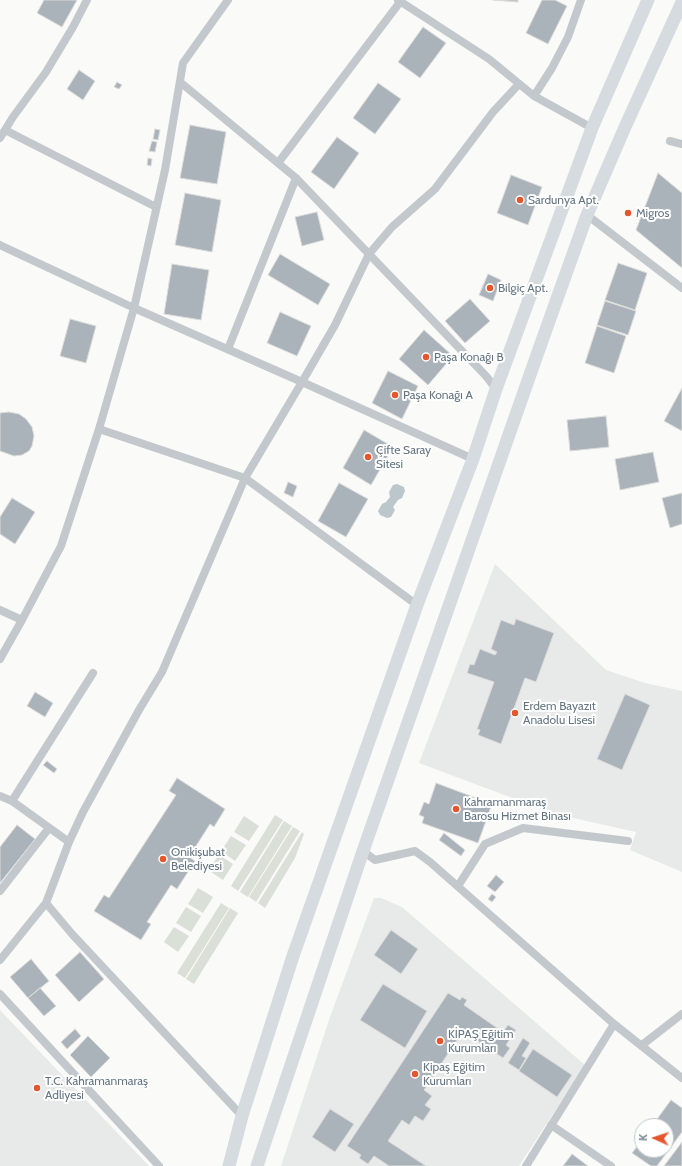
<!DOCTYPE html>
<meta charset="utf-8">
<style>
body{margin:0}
#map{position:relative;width:682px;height:1166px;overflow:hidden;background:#fafaf8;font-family:Cabin,sans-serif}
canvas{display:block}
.north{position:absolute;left:634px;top:1118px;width:40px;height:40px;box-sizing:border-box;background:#fff;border:1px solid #c1c8cd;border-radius:50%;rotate:273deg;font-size:11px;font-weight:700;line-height:16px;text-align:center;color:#657683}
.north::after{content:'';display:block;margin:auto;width:14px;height:18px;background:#e4572e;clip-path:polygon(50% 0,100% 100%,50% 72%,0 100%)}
</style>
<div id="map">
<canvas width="682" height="1166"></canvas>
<div class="north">K</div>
</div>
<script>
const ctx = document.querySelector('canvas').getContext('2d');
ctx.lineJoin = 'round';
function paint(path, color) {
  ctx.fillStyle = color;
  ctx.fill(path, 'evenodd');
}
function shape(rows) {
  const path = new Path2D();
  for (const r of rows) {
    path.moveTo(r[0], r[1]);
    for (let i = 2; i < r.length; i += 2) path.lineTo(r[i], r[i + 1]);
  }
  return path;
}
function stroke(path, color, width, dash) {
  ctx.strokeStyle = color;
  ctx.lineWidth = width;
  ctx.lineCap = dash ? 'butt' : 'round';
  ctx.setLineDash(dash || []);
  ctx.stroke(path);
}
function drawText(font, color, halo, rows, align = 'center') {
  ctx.font = font + ' Cabin,sans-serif';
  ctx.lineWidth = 4;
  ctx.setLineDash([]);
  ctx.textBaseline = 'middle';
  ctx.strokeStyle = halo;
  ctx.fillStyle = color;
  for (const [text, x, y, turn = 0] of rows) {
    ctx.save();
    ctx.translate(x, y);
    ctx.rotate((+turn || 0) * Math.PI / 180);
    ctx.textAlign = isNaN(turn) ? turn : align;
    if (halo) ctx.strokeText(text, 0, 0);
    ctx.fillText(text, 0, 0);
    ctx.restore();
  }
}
const built = shape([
 [495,564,606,670,645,683,682,691,682,872,630,850,636,832,555,814,419,763],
 [374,898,381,898,402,907,585,1065,519,1166,281,1166,330,1017],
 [0,1010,149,1166,0,1166]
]);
const green = shape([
 [275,815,283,820,238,891,231,886],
 [244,816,259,826,249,841,234,832],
 [284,821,292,826,248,897,240,892],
 [293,827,300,831,256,902,249,897],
 [302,832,304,834,295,858,265,908,258,903],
 [231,836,246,845,235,861,221,851],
 [219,855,233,864,223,880,208,870],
 [198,888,213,897,203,913,188,904],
 [221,903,229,908,185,978,177,973],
 [186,907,201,916,191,932,176,923],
 [230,908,238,913,194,984,186,979],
 [174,927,189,936,178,952,164,942]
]);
const water = shape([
 [397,484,404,487,405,491,402,498,398,500,393,507,395,510,391,517,387,518,380,515,378,511,382,504,386,502,390,497,389,492,393,485]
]);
const building = shape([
 [44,0,77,0,62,27,37,13,44,0],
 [493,0,518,0,518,2,493,0],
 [542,0,555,0,567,6,548,44,526,33,542,0],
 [423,27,446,43,420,78,398,62,423,27],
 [79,70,95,81,83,100,67,89,79,70],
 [117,82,122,85,119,89,114,87,117,82],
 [378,83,401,99,375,134,353,118,378,83],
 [190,125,226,132,217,184,180,178,190,125],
 [155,129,160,130,158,140,153,139,155,129],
 [337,137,359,153,334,189,311,172,337,137],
 [152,141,157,142,155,152,149,151,152,141],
 [148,158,152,159,151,166,147,165,148,158],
 [658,173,682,193,682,268,636,230,658,173],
 [511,175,542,187,528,225,497,213,511,175],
 [185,193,221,200,212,252,175,245,185,193],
 [317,212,324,240,302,246,295,217,317,212],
 [280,254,330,284,318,305,268,275,280,254],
 [618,263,647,273,635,310,605,300,618,263],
 [172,264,209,270,201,320,164,314,172,264],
 [488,274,501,280,493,301,479,295,488,274],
 [470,299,490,321,465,343,445,321,470,299],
 [605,301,636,311,628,335,597,325,605,301],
 [280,312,311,326,297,356,267,343,280,312],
 [70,319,96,326,86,363,60,356,70,319],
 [597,326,626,336,614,373,585,363,597,326],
 [424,330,453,356,428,385,399,359,424,330],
 [388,371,418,386,402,419,372,403,388,371],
 [682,388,682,431,664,421,682,388],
 [9,412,19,414,26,419,32,427,34,436,32,446,29,451,22,455,14,456,0,451,0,413,9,412],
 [606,416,609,447,570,451,567,420,606,416],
 [364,430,393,447,371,485,343,468,364,430],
 [653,452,659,482,620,490,615,459,653,452],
 [288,482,297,486,293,497,284,493,288,482],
 [339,483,368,499,346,537,318,521,339,483],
 [682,493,682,524,670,528,662,498,682,493],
 [12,498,35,512,15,544,0,534,0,517,12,498],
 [516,619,554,633,536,682,525,678,501,744,478,735,480,730,477,729,494,682,467,673,470,664,474,665,480,649,495,655,497,652,491,649,501,620,514,625,516,619],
 [35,692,53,703,45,717,27,706,35,692],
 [625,694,650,705,622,770,597,759,625,694],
 [47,761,57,769,54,773,43,765,47,761],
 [177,778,225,809,214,827,210,824,189,857,195,861,177,889,171,885,147,922,151,924,141,940,94,911,104,895,109,898,176,795,169,791,177,778],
 [436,783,492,804,478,843,422,823,424,817,419,815,424,802,429,804,436,783],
 [17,825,35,839,0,883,0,847,17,825],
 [444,833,465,850,461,856,439,840,444,833],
 [496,875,504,882,495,892,487,886,496,875],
 [492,894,496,897,492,902,488,899,492,894],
 [391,930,418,949,401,974,374,955,391,930],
 [80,952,104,979,79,1002,55,975,80,952],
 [31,959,49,981,28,998,10,977,31,959],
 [383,984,427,1011,405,1048,360,1020,383,984],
 [40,988,56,1006,44,1016,28,998,40,988],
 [448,993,460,1000,462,997,467,1000,464,1005,503,1032,508,1025,516,1030,506,1045,510,1048,503,1058,463,1031,424,1090,432,1096,425,1105,431,1109,423,1121,415,1116,409,1125,402,1120,388,1141,426,1166,389,1166,374,1156,368,1164,359,1158,361,1155,347,1146,448,993],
 [75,1029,81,1036,67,1049,61,1042,75,1029],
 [88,1036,110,1058,91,1077,70,1055,88,1036],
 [523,1038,530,1043,522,1056,526,1058,519,1070,508,1063,523,1038],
 [533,1049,572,1075,557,1097,519,1071,533,1049],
 [671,1100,682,1108,682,1132,657,1166,651,1166,632,1153,642,1140,642,1150,666,1150,666,1126,652,1126,671,1100],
 [330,1109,354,1124,335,1152,312,1137,330,1109],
 [682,1142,682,1166,664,1166,682,1142],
 [572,1154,588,1166,563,1166,572,1154]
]);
const street = shape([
 [398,0,489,59,534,96,592,128],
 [180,82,296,178,486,376,496,389],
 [534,96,552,68,568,37,581,0],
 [5,130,156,207],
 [0,138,13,117,46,72,73,27,87,0],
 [670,141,682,144],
 [278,163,400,2],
 [587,215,682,288],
 [0,245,134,308,302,382,473,459],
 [228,349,296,178],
 [99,429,245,478,417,605],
 [0,610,22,620],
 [0,659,22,620,61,546,99,429,134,308,165,170,183,63,228,0],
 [0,796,12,801,69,842],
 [12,801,93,673],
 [363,851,375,860,415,851,430,862,614,1024,682,1078],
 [458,886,485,844,523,828,628,841],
 [0,891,49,828],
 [46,903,72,934,242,1116],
 [0,960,46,903,69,842,83,812,139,710,162,672,245,478,302,382,335,325,369,254,392,227,435,189,493,112,519,84],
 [0,994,159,1166],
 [642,1045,682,1014],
 [551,1125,611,1166],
 [526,1166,614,1024]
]);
const primary = shape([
 [229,1166,242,1116,293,956,417,605,473,459,496,389,592,128,648,0],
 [257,1166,363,851,538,352,587,215,625,127,682,2]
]);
const markers = [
 [520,200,4,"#e4572e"],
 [628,213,4,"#e4572e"],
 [490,288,4,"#e4572e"],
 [426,357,4,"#e4572e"],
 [395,395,4,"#e4572e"],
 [368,457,4,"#e4572e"],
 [515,713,4,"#e4572e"],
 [456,809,4,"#e4572e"],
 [163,859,4,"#e4572e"],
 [440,1041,4,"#e4572e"],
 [415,1074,4,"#e4572e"],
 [37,1088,4,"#e4572e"]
];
const poiNames = [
 ["Sardunya Apt.",528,200],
 ["Migros",636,213],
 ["Bilgiç Apt.",498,288],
 ["Paşa Konağı B",434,357],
 ["Paşa Konağı A",403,395],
 ["Çifte Saray",376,450],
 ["Sitesi",376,464],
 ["Erdem Bayazıt",523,706],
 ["Anadolu Lisesi",523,720],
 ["Kahramanmaraş",464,802],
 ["Barosu Hizmet Binası",464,816],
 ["Onikişubat",171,852],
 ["Belediyesi",171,866],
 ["KİPAŞ Eğitim",448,1034],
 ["Kurumları",448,1048],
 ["Kipaş Eğitim",423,1067],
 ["Kurumları",423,1081],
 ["T.C. Kahramanmaraş",45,1081],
 ["Adliyesi",45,1095]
];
paint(built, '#e8e9e9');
paint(green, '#dadfd7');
paint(water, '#bbc7cb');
paint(building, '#aab3b9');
stroke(building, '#dcdcda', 1);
stroke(street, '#c3c8cc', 8);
stroke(primary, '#d6dbdf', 13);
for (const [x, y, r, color] of markers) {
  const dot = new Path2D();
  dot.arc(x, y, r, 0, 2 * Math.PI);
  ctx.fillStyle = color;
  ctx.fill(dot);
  stroke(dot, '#fff', 1.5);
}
drawText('12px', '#657683', '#fff', poiNames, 'left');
</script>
